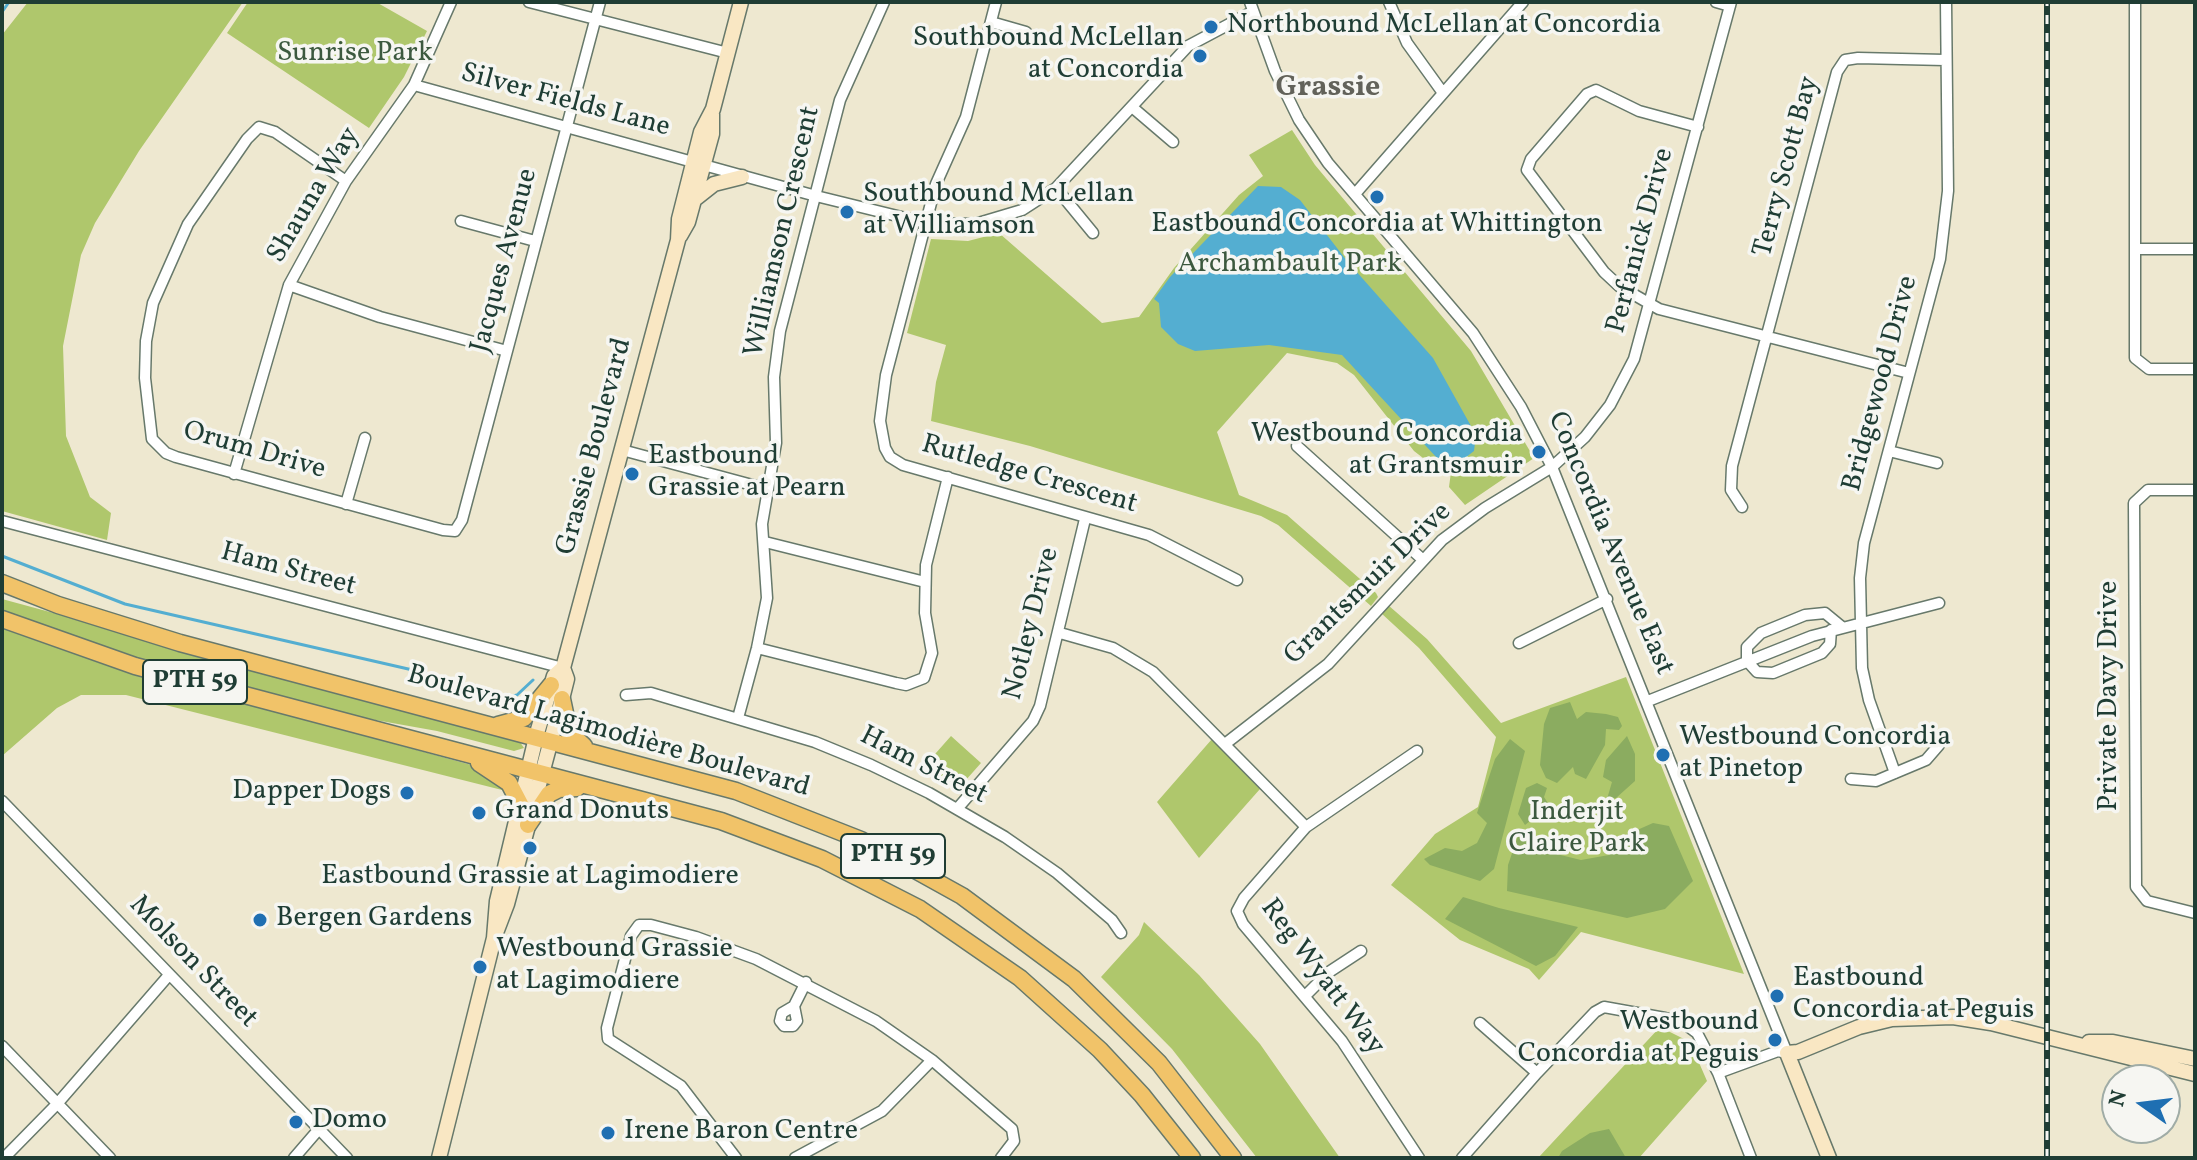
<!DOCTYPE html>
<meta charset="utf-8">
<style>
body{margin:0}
#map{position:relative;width:2197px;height:1160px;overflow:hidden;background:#eee8d0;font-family:Vollkorn,serif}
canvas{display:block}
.frame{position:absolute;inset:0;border:4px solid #1f3d34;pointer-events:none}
.north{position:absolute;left:2101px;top:1064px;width:80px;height:80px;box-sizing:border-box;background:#f6f6f2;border:2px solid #a0aca6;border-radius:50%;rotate:284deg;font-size:22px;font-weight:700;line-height:32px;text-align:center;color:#1f3d34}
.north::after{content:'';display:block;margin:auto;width:28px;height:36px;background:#1f6fb2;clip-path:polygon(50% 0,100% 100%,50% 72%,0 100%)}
</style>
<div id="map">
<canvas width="2197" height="1160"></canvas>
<div class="frame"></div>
<div class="north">N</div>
</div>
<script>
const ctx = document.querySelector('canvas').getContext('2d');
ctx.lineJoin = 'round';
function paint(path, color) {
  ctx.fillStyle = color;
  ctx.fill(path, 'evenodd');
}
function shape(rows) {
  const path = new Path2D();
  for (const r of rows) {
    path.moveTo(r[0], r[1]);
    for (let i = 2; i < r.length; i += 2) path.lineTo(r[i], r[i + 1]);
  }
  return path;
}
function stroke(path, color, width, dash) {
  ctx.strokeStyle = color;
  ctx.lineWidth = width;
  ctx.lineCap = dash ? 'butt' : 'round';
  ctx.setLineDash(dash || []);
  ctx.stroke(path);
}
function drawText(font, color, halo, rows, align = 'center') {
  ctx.font = font + ' Vollkorn,serif';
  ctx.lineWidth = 7;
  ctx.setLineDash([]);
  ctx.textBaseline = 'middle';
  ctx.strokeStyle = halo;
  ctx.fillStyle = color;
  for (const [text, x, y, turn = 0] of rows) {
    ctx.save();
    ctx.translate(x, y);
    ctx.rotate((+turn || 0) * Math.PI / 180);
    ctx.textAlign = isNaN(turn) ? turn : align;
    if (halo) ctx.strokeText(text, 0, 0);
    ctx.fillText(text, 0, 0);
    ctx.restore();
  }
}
const green = shape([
 [28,2,243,2,139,151,95,223,81,255,63,346,66,436,90,497,111,513,107,540,2,511,2,35],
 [248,2,376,2,427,31,404,77,369,128,227,33],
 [1292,130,1315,165,1471,351,1534,458,1465,505,1449,487,1451,472,1440,471,1414,451,1354,375,1337,363,1287,353,1217,432,1239,495,1287,515,1376,593,1378,597,1371,606,1278,525,1261,516,1030,446,931,421,936,382,946,345,907,333,931,239,968,241,999,233,1102,323,1139,317,1174,268,1239,195,1263,176,1249,155],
 [2,599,518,739,524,748,514,751,437,731,353,716,119,655,2,613],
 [1388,605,1427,639,1501,723,1626,677,1744,974,1581,932,1539,980,1529,969,1460,940,1391,885,1435,834,1478,807,1496,737,1419,648,1381,613],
 [2,628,100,663,475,766,506,791,126,695,81,695,57,708,2,756],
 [951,736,981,763,957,790,920,771],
 [1212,739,1260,789,1199,858,1157,802],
 [1144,922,1199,975,1260,1044,1340,1158,1257,1158,1172,1049,1101,977,1139,935],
 [1660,1027,1690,1042,1707,1081,1639,1158,1538,1158]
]);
const forest = shape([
 [1570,702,1577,719,1586,712,1606,714,1618,717,1622,726,1619,730,1606,729,1605,745,1586,779,1575,774,1573,767,1557,783,1546,778,1540,765,1544,724,1550,708],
 [1627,736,1635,754,1635,781,1616,798,1607,799,1612,782,1603,777,1606,760],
 [1510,739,1525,751,1494,869,1480,881,1430,865,1424,859,1445,848,1462,851,1477,843,1487,823,1477,813,1495,759],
 [1537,783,1547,788,1544,797,1555,814,1535,817,1525,825,1518,814,1526,788],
 [1653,823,1669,826,1693,881,1665,909,1627,918,1507,891,1508,865,1518,836,1532,840,1544,851,1581,860,1609,855,1626,835],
 [1463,897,1499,908,1578,927,1555,956,1536,966,1445,919],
 [1609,1129,1626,1158,1558,1158,1562,1151,1590,1133]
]);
const water = shape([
 [1258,186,1281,187,1300,200,1347,261,1433,358,1476,435,1474,451,1461,461,1437,458,1342,355,1269,345,1195,351,1178,344,1161,327,1159,303,1154,299,1170,277]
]);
const stream = shape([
 [2,12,9,2],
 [2,556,125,604,417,671,505,698,517,695,533,680]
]);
const street = shape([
 [529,2,728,53],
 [996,2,966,117,936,184,886,375,880,421,885,448,890,457,903,465,1149,535,1237,580],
 [1250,2,1275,71,1299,120,1328,163,1473,333,1521,407,1552,467,1787,1053,1778,1051,1718,1073],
 [1389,2,1407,43,1443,93],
 [1716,2,1730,6],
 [2135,2,2135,358,2149,369,2195,369],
 [991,22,1026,32],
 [414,85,816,196,926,223,975,224,1022,210,1056,188,1188,46,1252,12],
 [1132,107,1173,142],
 [1698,127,1639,111,1596,90,1587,94,1531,159,1527,170,1604,272,1619,286,1659,309,1909,373],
 [346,181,275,132,259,127,247,139,188,224,153,303,146,341,145,378,152,439,166,453,176,457,443,530,455,531,462,520,600,2],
 [1056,188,1093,233],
 [1355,194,1523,2],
 [461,221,535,241],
 [2136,249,2195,249],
 [289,285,380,317,507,351],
 [1297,446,1422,559],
 [622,450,767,489],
 [1889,451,1937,463],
 [234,474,289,285,346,181,414,85,451,2],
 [2195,490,2148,490,2134,503,2136,887,2147,901,2195,913],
 [346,504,365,438],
 [1742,507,1731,490,1732,466,1837,72,1845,60,1858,58,1945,60],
 [2,521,563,668],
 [765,542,925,582],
 [1831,630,1830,644,1822,653,1773,673,1757,672,1747,661,1747,647,1761,633,1805,615,1825,613,1842,627],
 [1060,633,1113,648,1153,672,1306,827],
 [1519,643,1607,599],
 [757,648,896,683,906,685,924,678,932,653,925,613,926,565,948,477],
 [626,695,651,693,815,742,871,765,929,793,1005,837,1057,873,1112,920,1121,933],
 [1648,701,1812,636,1939,603],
 [738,718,757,648,767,598,762,524,776,443,774,377,780,331,840,100,884,2],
 [1225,744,1328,664,1442,540,1485,508,1552,467,1585,437,1610,405,1634,359,1731,2],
 [1417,751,1306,827,1244,898,1237,911,1243,924,1342,1041,1419,1158],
 [1895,773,1869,700,1862,668,1860,578,1864,543,1940,259,1948,191,1946,2],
 [1851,779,1876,781,1926,760,1939,745],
 [2,801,347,1158],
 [957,809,1033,721,1040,706,1085,519],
 [1306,995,1329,972,1361,951],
 [794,1006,797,1021,793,1026,784,1026,780,1021,782,1013,794,1006,806,982],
 [1480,1023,1537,1073],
 [2,1046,110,1158],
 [4,1158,57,1104,169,975],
 [294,1158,319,1129],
 [736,1158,681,1086,608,1039,607,1028,631,936,639,925,651,925,696,937,756,959,876,1021,932,1060,1012,1129,1014,1141,1001,1158],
 [795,1158,882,1111,932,1060],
 [1462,1158,1537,1073,1595,1012,1604,1007,1665,1018,1685,1024,1697,1033,1718,1073,1751,1158]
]);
const secondary = shape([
 [695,199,714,184,742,177],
 [680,236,688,222,712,134,712,114],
 [494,938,497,901,537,733,554,676,563,668,678,240,679,219,701,132,713,109,741,2],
 [2089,1042,2113,1042,2195,1059],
 [439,1158,494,938,507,904,562,699,567,679,563,668],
 [1829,1158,1787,1053,1798,1052,1859,1027,1892,1019,1953,1017,1991,1023,2195,1074]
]);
const primary = shape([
 [2,583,58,605,180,643,736,791,861,840,962,896,1074,979,1159,1063,1233,1158],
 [2,619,135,666,721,821,822,859,920,909,1020,978,1100,1050,1142,1095,1192,1158],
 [562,699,569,732,584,746],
 [498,725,524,718,551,685],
 [479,763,509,783,520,804],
 [528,825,549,794,559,789,577,788]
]);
const rail = shape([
 [2047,1158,2047,2]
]);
const markers = [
 [1211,27,8,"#1f6fb2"],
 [1200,56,8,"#1f6fb2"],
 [1377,197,8,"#1f6fb2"],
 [847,212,8,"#1f6fb2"],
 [1539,452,8,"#1f6fb2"],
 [632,474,8,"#1f6fb2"],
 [1663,755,8,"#1f6fb2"],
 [407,793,8,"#1f6fb2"],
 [479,813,8,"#1f6fb2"],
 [530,848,8,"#1f6fb2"],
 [260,920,8,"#1f6fb2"],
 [480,967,8,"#1f6fb2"],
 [1777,996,8,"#1f6fb2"],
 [1775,1040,8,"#1f6fb2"],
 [296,1122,8,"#1f6fb2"],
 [608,1133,8,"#1f6fb2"]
];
const shields = [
 [195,682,104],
 [893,856,104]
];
const shieldNames = [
 ["PTH 59",195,682],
 ["PTH 59",893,856]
];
const poiNames = [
 ["Northbound McLellan at Concordia",1227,27],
 ["Southbound McLellan",1184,40,"right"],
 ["at Concordia",1184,72,"right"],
 ["Southbound McLellan",863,196],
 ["at Williamson",863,228],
 ["Eastbound Concordia at Whittington",1377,226,"center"],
 ["Westbound Concordia",1523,436,"right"],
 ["at Grantsmuir",1523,468,"right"],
 ["Eastbound",648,458],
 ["Grassie at Pearn",648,490],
 ["Westbound Concordia",1679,739],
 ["at Pinetop",1679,771],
 ["Dapper Dogs",391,793,"right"],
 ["Grand Donuts",495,813],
 ["Eastbound Grassie at Lagimodiere",530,878,"center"],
 ["Bergen Gardens",276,920],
 ["Westbound Grassie",496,951],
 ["at Lagimodiere",496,983],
 ["Eastbound",1793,980],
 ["Concordia at Peguis",1793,1012],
 ["Westbound",1759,1024,"right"],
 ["Concordia at Peguis",1759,1056,"right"],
 ["Domo",312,1122],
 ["Irene Baron Centre",624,1133]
];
const parkNames = [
 ["Sunrise Park",355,55],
 ["Archambault Park",1290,266],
 ["Inderjit",1577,814],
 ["Claire Park",1577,846]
];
const streetNames = [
 ["Silver Fields Lane",565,102,15],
 ["Terry Scott Bay",1788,167,-75],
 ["Shauna Way",315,196,-59],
 ["Williamson Crescent",784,232,-77],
 ["Perfanick Drive",1642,241,-75],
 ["Jacques Avenue",506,261,-75],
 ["Bridgewood Drive",1882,384,-75],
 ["Grassie Boulevard",596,447,-75],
 ["Orum Drive",254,452,16],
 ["Rutledge Crescent",1029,476,16],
 ["Concordia Avenue East",1609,544,67],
 ["Ham Street",288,571,15],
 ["Grantsmuir Drive",1369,585,-44],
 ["Notley Drive",1033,624,-76],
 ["Private Davy Drive",2111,696,-90],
 ["Boulevard Lagimodière Boulevard",608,733,16],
 ["Ham Street",923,767,27],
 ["Molson Street",192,963,46],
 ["Reg Wyatt Way",1321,978,53]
];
const neighbourhoodNames = [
 ["Grassie",1328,89]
];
paint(green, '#afc76c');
paint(forest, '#8bac60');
paint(water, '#54aed1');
stroke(stream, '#54aed1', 3);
stroke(street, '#67796b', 13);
stroke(secondary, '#67796b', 17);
stroke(primary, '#67796b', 19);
stroke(street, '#fff', 10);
stroke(secondary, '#f9e7c3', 14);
stroke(primary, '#f1c369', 16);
stroke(rail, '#1f3d34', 6);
stroke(rail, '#f6f6f2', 3, [9]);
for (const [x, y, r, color] of markers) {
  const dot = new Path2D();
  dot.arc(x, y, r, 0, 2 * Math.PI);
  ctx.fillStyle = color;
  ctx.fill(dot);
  stroke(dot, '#f6f6f2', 3);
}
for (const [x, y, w] of shields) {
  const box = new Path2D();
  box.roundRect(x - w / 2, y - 22, w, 44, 6);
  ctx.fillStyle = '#f6f6f2';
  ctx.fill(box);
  stroke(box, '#1f3d34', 2);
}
drawText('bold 26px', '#1f3d34', null, shieldNames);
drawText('28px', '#1f3d34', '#f6f6f2', poiNames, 'left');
drawText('28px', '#3c593f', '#f6f6f2', parkNames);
drawText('28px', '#1f3d34', '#f6f6f2', streetNames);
drawText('bold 30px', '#62625a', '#f6f6f2', neighbourhoodNames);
</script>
